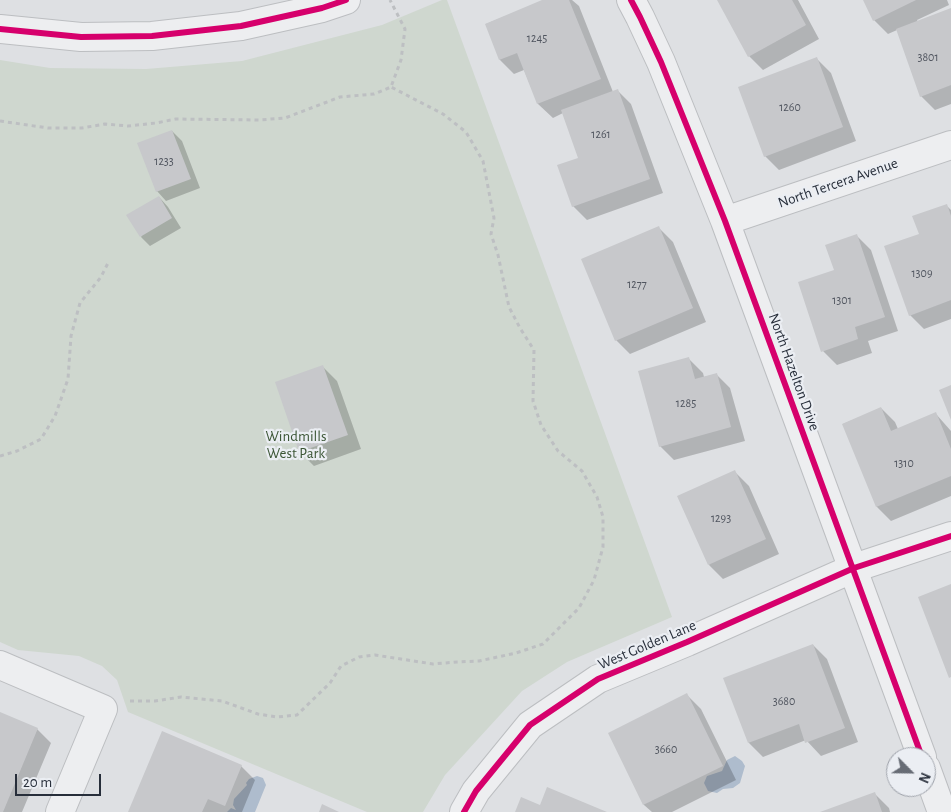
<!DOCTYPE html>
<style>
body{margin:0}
#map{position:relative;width:951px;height:812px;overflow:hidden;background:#dee0e3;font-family:"Alegreya Sans",sans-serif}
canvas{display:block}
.north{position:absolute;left:886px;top:747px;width:50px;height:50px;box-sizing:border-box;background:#ebeef3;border:1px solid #9da1a9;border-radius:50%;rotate:113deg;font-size:14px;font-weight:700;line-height:20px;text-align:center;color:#272e3a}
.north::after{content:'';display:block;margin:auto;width:18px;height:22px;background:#676c75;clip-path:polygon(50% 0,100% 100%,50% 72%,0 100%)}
.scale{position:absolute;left:15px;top:774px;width:86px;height:22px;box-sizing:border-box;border:2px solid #272e3a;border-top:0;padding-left:6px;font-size:15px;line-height:18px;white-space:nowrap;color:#272e3a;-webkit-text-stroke:4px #ebeef3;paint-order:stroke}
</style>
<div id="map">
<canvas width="951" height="812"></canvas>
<div class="north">N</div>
<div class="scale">20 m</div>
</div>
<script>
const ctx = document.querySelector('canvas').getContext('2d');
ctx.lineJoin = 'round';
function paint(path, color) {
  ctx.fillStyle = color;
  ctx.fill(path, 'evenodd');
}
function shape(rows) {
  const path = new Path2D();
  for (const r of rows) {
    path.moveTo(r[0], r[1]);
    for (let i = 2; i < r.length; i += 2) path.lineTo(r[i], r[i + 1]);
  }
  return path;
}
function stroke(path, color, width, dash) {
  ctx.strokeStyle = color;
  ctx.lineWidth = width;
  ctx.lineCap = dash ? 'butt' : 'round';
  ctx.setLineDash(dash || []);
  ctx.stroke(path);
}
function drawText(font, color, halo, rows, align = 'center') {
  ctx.font = font + ' "Alegreya Sans",sans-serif';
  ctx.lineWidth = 4.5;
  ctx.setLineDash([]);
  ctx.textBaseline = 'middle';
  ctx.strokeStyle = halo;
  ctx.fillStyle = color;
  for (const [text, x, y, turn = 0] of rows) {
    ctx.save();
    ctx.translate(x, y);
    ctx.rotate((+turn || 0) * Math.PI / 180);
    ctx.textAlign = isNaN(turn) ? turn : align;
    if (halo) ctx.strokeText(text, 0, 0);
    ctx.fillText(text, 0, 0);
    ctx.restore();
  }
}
const green = shape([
 [442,0,447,0,672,617,567,662,522,691,445,775,423,812,367,812,128,712,117,680,102,666,79,656,18,650,0,642,0,60,50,68,146,69,242,61,382,25]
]);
const water = shape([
 [735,756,742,761,745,766,740,783,733,788,723,789,717,793,708,791,704,783,707,776,722,771,727,760],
 [257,776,263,778,266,785,255,812,227,812,231,808,236,810,233,805,234,799,247,785,246,783,249,779]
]);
const shadow = shape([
 [545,0,572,0,579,6,613,92,617,90,631,104,663,193,587,220,573,206,579,159,563,113,553,118,538,104,524,70,514,74,500,60,486,24],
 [719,0,798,0,819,39,763,70,749,56],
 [865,0,947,0,949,5,917,20,918,22,951,10,951,104,935,110,921,96,897,30,888,34,874,20],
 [817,59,831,73,856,141,779,170,765,156],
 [172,131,182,141,200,188,166,201,157,191],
 [159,197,168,207,181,228,150,246,141,237],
 [946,205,951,210,951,319,924,329,910,315,920,234],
 [659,228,673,242,706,322,630,354,616,340],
 [857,236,871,250,898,331,868,341,872,353,837,365,823,351,835,271],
 [689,359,703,373,704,377,716,374,730,388,745,441,674,460,660,446],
 [323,367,337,381,361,449,314,466,300,452],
 [881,408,895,422,898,429,936,414,951,431,951,496,891,521,877,507,843,424],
 [735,472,749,486,779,554,723,579,709,565],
 [813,645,827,659,858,742,821,756,806,740,763,757,749,743,725,679],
 [687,695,701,709,736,780,672,812,652,812,644,805,610,733],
 [0,713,37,729,51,743,22,812,0,812],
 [241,766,255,780,242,812,129,812],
 [875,794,889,808,890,812,823,812]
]);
const building = shape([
 [542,0,569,0,601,79,537,104,517,53,499,60,485,24],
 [717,0,792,0,806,25,748,57],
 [863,0,916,0,873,21],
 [951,8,951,85,920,97,896,29],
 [817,57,843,127,764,157,738,87],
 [618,89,650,179,572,207,557,165,578,158,561,110],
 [172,130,191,179,156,192,137,143],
 [159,196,172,218,140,237,126,215],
 [947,204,951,216,951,300,909,316,884,246,919,234,912,216],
 [659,226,693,308,615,341,581,259],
 [857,234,885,317,855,327,858,339,821,352,798,282,834,270,825,245],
 [689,357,695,379,717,373,731,427,659,447,638,371],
 [323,365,348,435,299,452,275,382],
 [951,385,951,420,939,390],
 [881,407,891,431,936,412,951,449,951,476,876,507,842,424],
 [735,470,766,539,708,565,677,496],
 [951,584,951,677,949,678,918,597],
 [813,644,845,728,805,743,799,724,748,743,723,678],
 [687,693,723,766,643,805,608,733],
 [0,712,38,728,3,812,0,812],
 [162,731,242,765,225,806,208,799,202,812,128,812],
 [547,787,607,812,515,812,521,797,540,805],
 [875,792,882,812,820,812],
 [322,804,339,812,319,812]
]);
const path = shape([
 [0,121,48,128,82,128,105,124,128,126,156,123,176,119,259,120,285,118,340,97,374,94,391,87,401,60,405,29,390,0],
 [0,456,17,451,41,439,55,416,68,379,71,336,80,303,101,277,108,263],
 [130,701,155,701,181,697,222,701,258,714,277,717,297,715,330,683,341,666,359,657,375,655,433,664,457,662,479,661,516,653,543,644,579,608,594,580,603,547,603,517,597,497,582,471,558,451,541,425,533,401,534,350,520,328,509,307,498,255,491,234,494,218,483,161,466,132,443,114,391,87]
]);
const minor = shape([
 [631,0,640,17,661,62,725,221,922,757],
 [725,221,951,145],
 [0,665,103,709,60,812],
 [926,768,942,812],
 [464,812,476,791,530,725,598,679,687,642,854,568,951,536]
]);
const tertiary = shape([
 [0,29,81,37,152,36,241,26,322,8,346,0]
]);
const cycleway = shape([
 [631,0,640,17,661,62,725,221,922,757],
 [0,29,81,37,152,36,241,26,322,8,346,0],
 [464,812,476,791,530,725,598,679,687,642,854,568,951,536]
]);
const numberNames = [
 ["1245",537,38],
 ["3801",928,57],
 ["1260",790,107],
 ["1261",601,134],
 ["1233",164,161],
 ["1309",922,273],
 ["1277",637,284],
 ["1301",842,300],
 ["1285",686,403],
 ["1310",904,463],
 ["1293",721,518],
 ["3680",784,701],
 ["3660",666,749]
];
const streetNames = [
 ["North Tercera Avenue",838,183,-19],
 ["North Hazelton Drive",794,372,70],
 ["West Golden Lane",647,645,-23]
];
const parkNames = [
 ["Windmills",296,436],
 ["West Park",296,453]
];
paint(green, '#cfd7cf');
paint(water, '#aebccd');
paint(shadow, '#0003');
paint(building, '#c7c8cb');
stroke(minor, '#bcbec1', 30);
stroke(tertiary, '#bcbec1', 30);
stroke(path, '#bdbfc2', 3, [4, 4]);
stroke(minor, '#edeef0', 28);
stroke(tertiary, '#edeef0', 28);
stroke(cycleway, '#d6006c', 6);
drawText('12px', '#50555f', null, numberNames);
drawText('15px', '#272e3a', '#ebeef3', streetNames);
drawText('15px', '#3b5535', '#ebeef3', parkNames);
</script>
